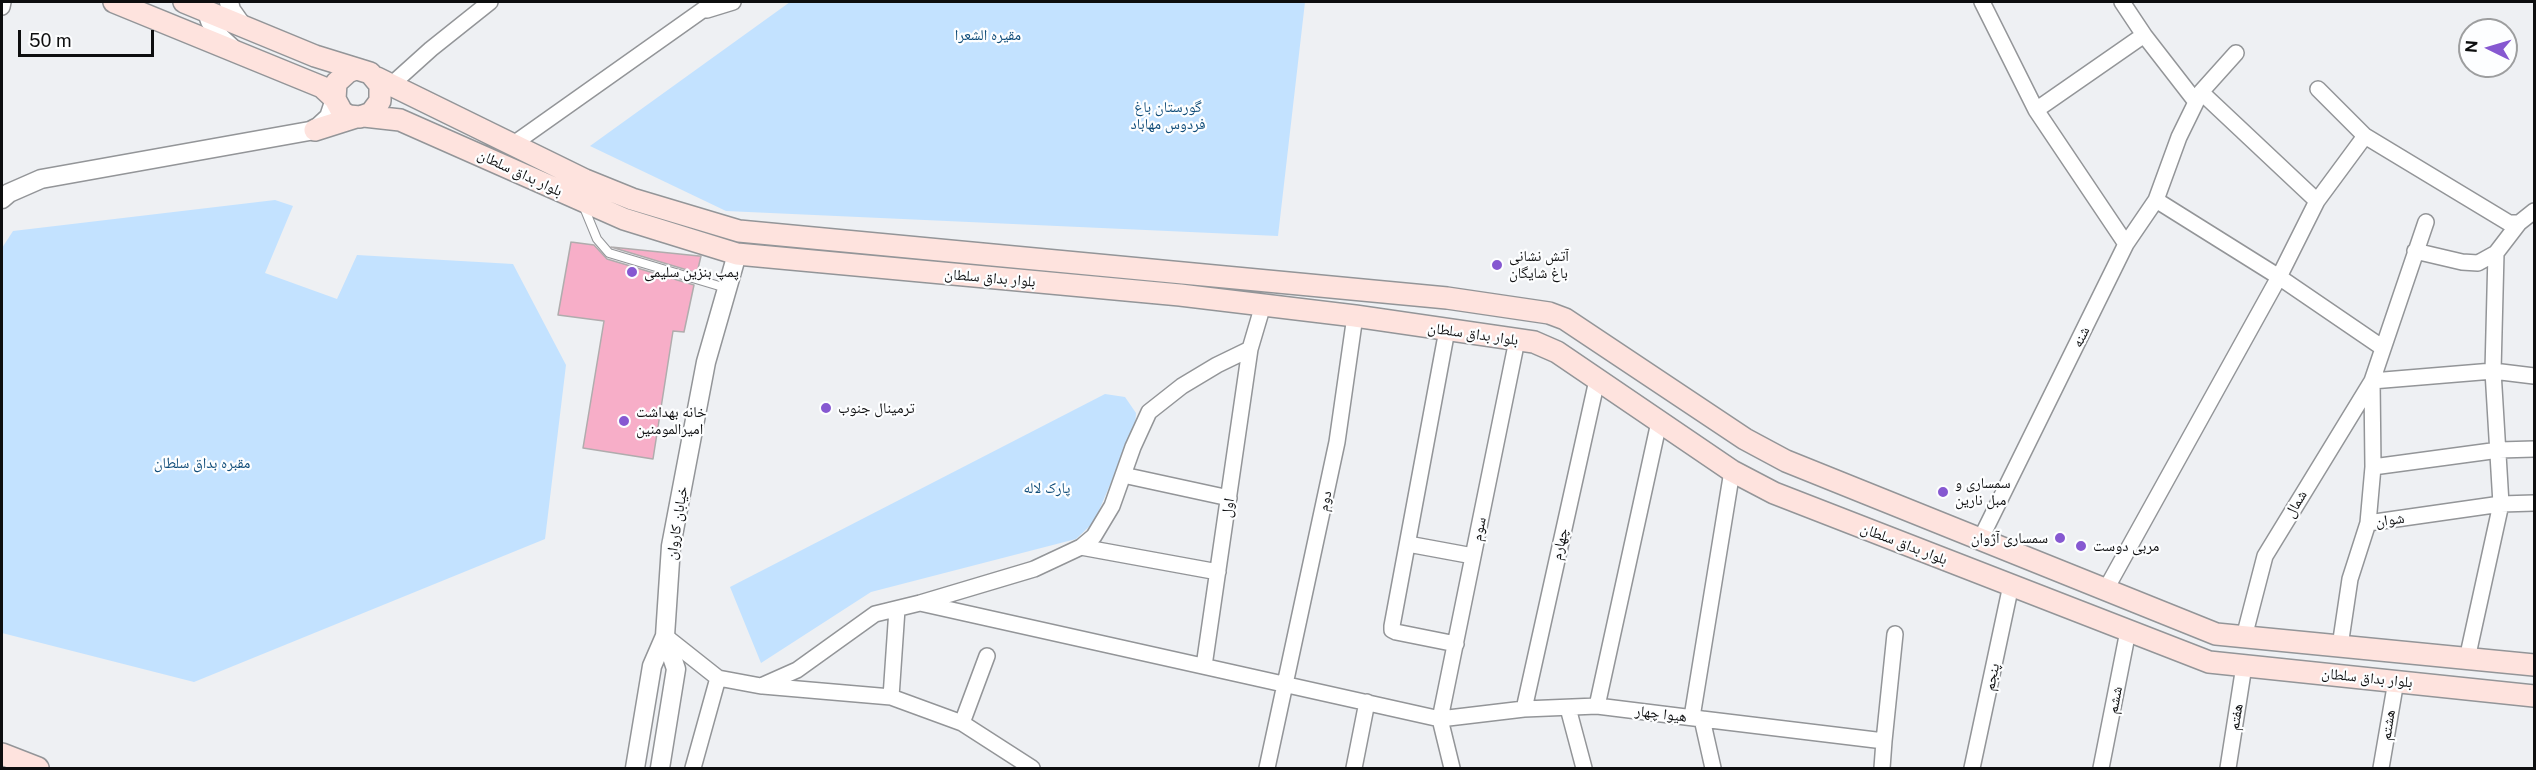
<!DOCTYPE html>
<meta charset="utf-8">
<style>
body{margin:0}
#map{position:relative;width:2536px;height:770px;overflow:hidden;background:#eef0f3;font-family:"Public Sans",sans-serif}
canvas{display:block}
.frame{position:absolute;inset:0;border:3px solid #0d0e0f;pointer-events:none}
.north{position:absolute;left:2458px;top:18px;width:60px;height:60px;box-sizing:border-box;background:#fdfeff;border:2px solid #9d9e9f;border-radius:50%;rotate:275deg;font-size:16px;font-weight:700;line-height:24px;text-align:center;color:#0d0e0f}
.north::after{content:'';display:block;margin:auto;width:21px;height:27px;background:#8658d1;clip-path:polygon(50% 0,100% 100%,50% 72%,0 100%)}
.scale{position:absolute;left:18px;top:30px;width:136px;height:27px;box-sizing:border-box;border:3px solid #0d0e0f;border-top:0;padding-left:8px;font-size:18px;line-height:21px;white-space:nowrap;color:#0d0e0f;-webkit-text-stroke:4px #fdfeff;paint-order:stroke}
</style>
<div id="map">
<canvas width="2536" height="770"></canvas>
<div class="frame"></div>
<div class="north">N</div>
<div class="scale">50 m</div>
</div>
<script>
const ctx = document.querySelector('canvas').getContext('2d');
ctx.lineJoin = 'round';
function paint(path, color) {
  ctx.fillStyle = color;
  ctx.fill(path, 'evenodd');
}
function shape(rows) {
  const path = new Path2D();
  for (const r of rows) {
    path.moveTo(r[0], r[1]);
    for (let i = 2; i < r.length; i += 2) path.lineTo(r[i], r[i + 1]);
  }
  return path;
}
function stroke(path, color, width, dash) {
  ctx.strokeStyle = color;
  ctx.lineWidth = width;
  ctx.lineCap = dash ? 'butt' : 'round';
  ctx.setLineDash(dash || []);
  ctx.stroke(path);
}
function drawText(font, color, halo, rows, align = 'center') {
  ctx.font = font + ' "Public Sans","Noto Naskh Arabic",sans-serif';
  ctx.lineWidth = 4.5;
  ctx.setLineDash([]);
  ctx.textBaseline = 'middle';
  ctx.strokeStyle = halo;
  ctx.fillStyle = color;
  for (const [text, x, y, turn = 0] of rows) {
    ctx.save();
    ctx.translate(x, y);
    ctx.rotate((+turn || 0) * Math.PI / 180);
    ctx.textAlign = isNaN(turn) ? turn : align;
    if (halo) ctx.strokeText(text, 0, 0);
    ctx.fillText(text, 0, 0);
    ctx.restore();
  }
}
const green = shape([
 [790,2,1305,2,1278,236,726,211,590,146],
 [275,200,293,206,265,273,337,299,357,255,513,264,566,365,545,539,194,682,2,633,2,248,13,231],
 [1105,394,1125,397,1136,413,1135,427,1094,522,1076,539,871,592,761,663,730,587]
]);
const building = shape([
 [571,242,594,245,607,259,694,285,684,332,673,331,653,459,583,448,604,321,558,315,571,242],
 [611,247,699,256,701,256,697,273,611,247]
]);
const service = shape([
 [583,205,597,239,609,253,726,288]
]);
const minor = shape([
 [1982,2,2036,110],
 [2122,2,2144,35],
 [2,7,3,2],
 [707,10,733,2],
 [391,85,431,49,490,2],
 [2318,89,2365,136,2509,223,2519,223,2534,211],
 [2201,92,2236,53],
 [512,145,714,2],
 [2156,200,2279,277,2383,348],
 [2317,201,2365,136],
 [2126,244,2036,110,2144,35,2196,102],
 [2415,251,2462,262,2478,263,2496,253,2519,223],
 [1447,330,1392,626,1392,630,1396,632,1456,644],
 [2373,467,2499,450,2534,449],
 [1123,475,1229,498],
 [2368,523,2373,467,2372,381,2493,371,2534,376],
 [1981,538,2126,244,2156,200,2179,137,2201,92,2317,201,2279,277,2106,589],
 [1408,544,1473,556],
 [1081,547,1218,572],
 [920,603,1440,719,1524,709,1597,706,1702,719,1713,768],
 [665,636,718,678,693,768],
 [2244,637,2265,556,2372,381,2426,222],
 [2340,646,2350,579,2368,523,2501,504,2534,503],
 [2467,659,2501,504,2493,371,2496,253],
 [1204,666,1250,349],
 [718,678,761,686,797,670,875,614,920,603,1034,569,1081,547,1094,536,1112,506,1133,447,1149,412,1182,386,1217,365,1250,349,1263,305],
 [763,686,891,697,962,723,1032,768],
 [891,697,897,609],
 [1597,706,1659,422],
 [1568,708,1584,768],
 [1524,709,1597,380],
 [1692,717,1732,471],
 [1702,719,1884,741,1882,768],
 [962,723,987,656],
 [1884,741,1895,634],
 [1267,768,1337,442,1355,316],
 [1354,768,1367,702],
 [1452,768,1440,719,1517,340],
 [1972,768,2011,585],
 [2101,768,2128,631],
 [2228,768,2244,666],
 [2381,768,2396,681]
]);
const tertiary = shape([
 [229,2,231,10,241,24],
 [204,3,210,21,220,37,234,50],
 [2,199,9,193,41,179,315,130,329,117,335,99],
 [635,768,652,666,665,636,671,546,706,362,737,254],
 [660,768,676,669,665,636]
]);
const secondary = shape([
 [114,2,322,87,335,99],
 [184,2,315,56,370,73,380,85,380,101,371,113,360,117,349,116,342,112,335,99,336,83,348,72,355,69],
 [377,78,585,180,632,199,739,231,1447,298,1549,313,1565,319,1745,439,1786,461,2216,634,2534,665],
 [364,116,400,120,624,219,737,254,1180,295,1355,316,1534,342,1557,352,1732,471,1774,493,2209,662,2534,696],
 [315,130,356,117],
 [2,754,38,768]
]);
const markers = [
 [1497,265,6,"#8658d1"],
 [632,272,6,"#8658d1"],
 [826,408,6,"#8658d1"],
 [624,421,6,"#8658d1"],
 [1943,492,6,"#8658d1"],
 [2060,538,6,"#8658d1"],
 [2081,546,6,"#8658d1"]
];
const parkNames = [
 ["مقیره الشعرا",988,35],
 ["گورستان باغ",1168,107],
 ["فردوس مهاباد",1168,124],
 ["مقبره بداق سلطان",202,463],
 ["پارک لاله",1047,488]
];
const streetNames = [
 ["بلوار بداق سلطان",520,173,25],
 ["بلوار بداق سلطان",990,278,5],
 ["بلوار بداق سلطان",1473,334,8],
 ["شنه",2081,337,-64],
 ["دوم",1325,501,-78],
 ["شمال",2296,504,-59],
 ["اول",1228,508,-81],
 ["شوان",2390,520,-8],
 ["خیابان کاروان",677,523,-81],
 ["سوم",1479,529,-79],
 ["چهارم",1560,544,-77],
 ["بلوار بداق سلطان",1904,544,21],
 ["پنجم",1992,677,-78],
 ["بلوار بداق سلطان",2367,678,6],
 ["ششم",2115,700,-79],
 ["هیوا چهار",1661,714,7],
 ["هفتم",2236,717,-81],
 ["هشتم",2388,725,-81]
];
const poiNames = [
 ["آتش نشانی",1509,256],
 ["باغ شایگان",1509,273],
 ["پمپ بنزین سلیمی",644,272],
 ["ترمینال جنوب",838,408],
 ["خانه بهداشت",636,412],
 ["امیرالمومنین",636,429],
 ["سمساری و",1955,483],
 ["مبل نارین",1955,500],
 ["سمساری آژوان",2048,538,"right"],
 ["مربی دوست",2093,546]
];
paint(green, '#c3e2ff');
paint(building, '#f7aec8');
stroke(building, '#b0acad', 1.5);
stroke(service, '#939598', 10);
stroke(minor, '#939598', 18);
stroke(tertiary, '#939598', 21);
stroke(secondary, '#939598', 24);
stroke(service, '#fff', 8);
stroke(minor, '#fff', 15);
stroke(tertiary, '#fff', 18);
stroke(secondary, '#fee3de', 21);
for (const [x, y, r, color] of markers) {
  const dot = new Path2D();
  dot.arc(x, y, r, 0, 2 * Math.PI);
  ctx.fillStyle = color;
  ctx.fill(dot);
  stroke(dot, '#fdfeff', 2);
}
drawText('15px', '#0f4c79', '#fdfeff', parkNames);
drawText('15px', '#0d0e0f', '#fdfeff', streetNames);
drawText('15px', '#0d0e0f', '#fdfeff', poiNames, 'left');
</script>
